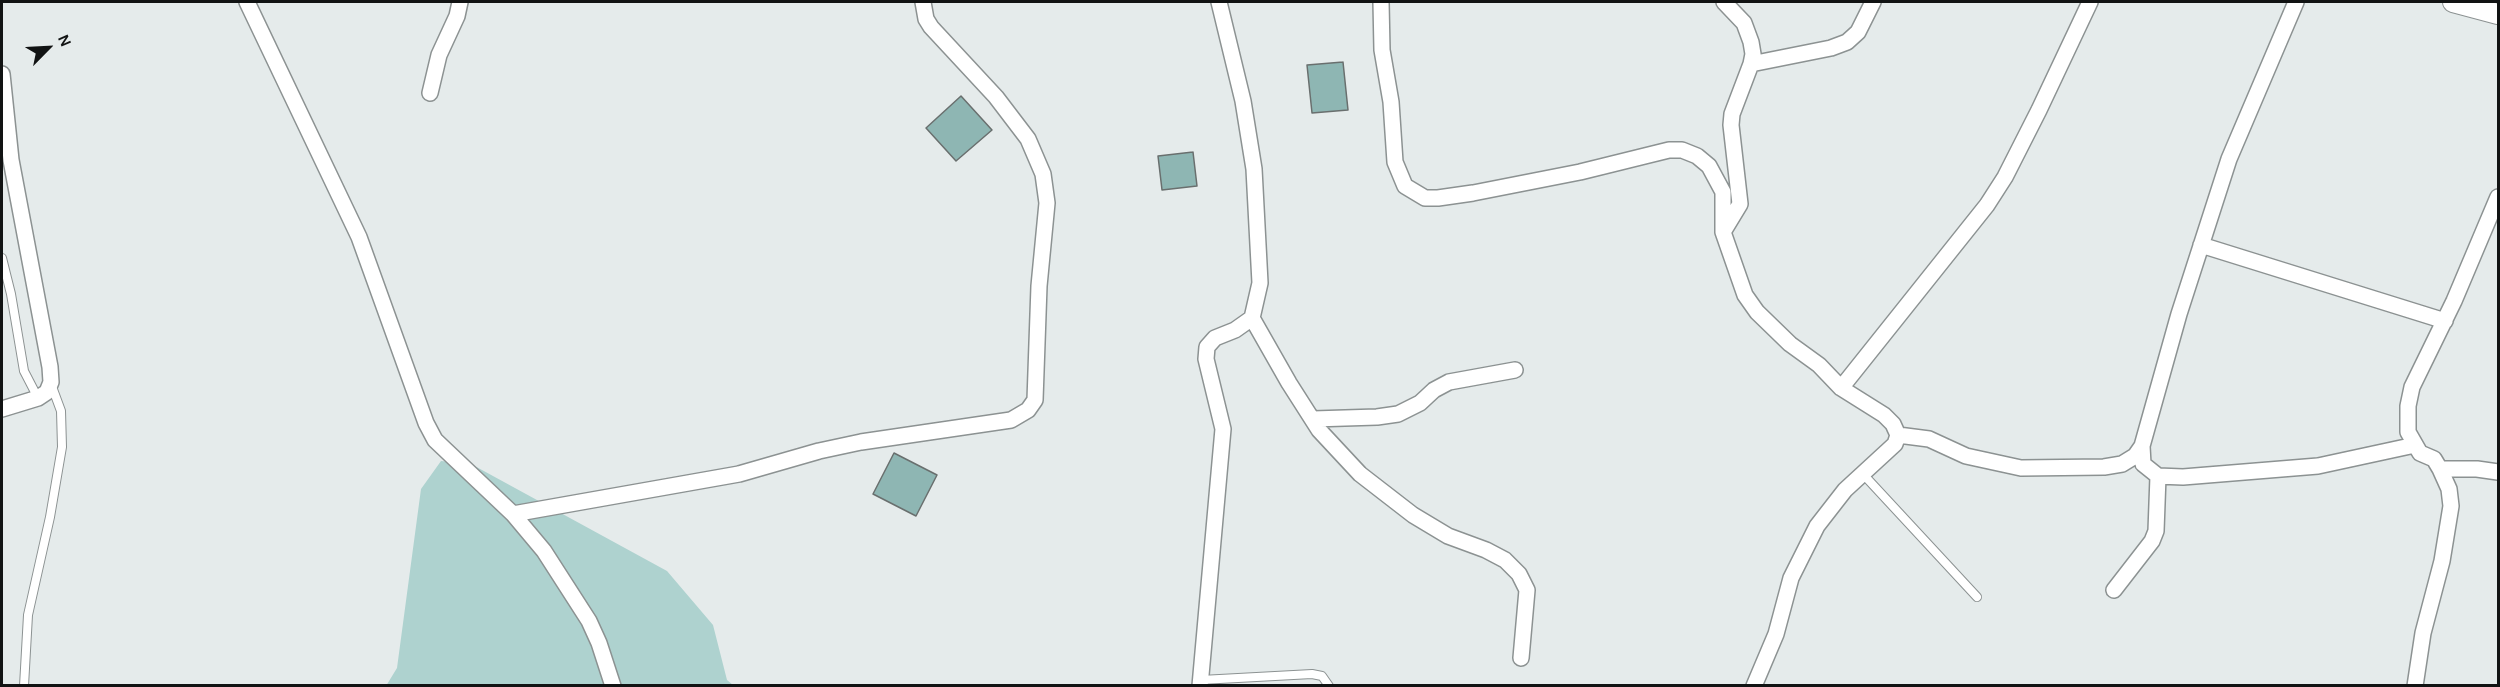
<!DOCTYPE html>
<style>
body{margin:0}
#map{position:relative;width:2500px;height:687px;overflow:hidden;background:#e5ebeb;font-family:Karla,sans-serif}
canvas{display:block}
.frame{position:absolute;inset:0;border:3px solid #111313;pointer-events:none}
.north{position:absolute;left:18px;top:18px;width:60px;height:60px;-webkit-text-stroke:4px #e5ebeb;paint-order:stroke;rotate:66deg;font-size:16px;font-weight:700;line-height:24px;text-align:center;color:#111313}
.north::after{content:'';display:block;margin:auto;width:21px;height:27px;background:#111313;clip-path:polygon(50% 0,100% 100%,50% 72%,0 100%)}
</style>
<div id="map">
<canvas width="2500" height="687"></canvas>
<div class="frame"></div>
<div class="north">N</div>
</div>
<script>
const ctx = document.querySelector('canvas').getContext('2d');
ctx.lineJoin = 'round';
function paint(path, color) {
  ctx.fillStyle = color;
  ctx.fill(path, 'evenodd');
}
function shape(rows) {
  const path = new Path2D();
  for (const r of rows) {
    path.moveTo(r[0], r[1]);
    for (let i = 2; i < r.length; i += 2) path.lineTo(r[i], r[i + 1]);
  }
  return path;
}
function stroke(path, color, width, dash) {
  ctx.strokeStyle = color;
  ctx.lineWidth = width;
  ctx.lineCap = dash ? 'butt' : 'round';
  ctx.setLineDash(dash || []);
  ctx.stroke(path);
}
const green = shape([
 [441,461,471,464,667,571,713,625,727,680,733,685,386,686,397,668,421,489]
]);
const building = shape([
 [1343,62,1348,110,1312,113,1307,65,1343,62],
 [961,96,992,130,956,161,926,128,961,96],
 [1193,152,1197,186,1162,190,1158,156,1193,152],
 [894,453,937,475,916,516,873,494,894,453]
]);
const service = shape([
 [2,258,11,294,24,371,38,398],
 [1862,473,1977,597],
 [1201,680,1312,674,1322,676,1329,686],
 [24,686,28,615,50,517,62,447,61,411,51,384]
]);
const minor = shape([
 [247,2,359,237,426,423,435,440,513,514,544,551,589,621,599,643,613,686],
 [1381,2,1382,50,1391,102,1395,162,1405,186,1425,198,1438,198,1473,193,1580,172,1669,150,1682,150,1697,156,1709,166,1723,192,1723,232,1745,295,1757,312,1790,344,1819,365,1841,388,1884,415,1893,424,1898,435,1895,444,1845,490,1817,526,1791,578,1776,634,1754,686],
 [1751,64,1831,48,1847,42,1858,32,1873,2],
 [2,74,11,160,50,367,51,382,47,392,38,398,2,409],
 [430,93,439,55,457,16,460,2],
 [1723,232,1740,204,1731,125,1732,114,1751,64,1753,54,1751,42,1744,23,1724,2],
 [2201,245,2445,321],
 [1252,318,1289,383,1319,430,1360,474,1413,515,1448,536,1486,550,1505,560,1519,574,1527,590,1521,658],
 [1841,388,1987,205,2005,177,2039,110,2090,2],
 [1313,419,1377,417,1398,414,1420,403,1434,390,1449,382,1515,370],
 [1898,435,1929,439,1966,456,2021,468,2104,467,2122,464,2135,456,2142,446,2179,314,2229,159,2296,2],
 [2142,446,2143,464,2158,476,2183,477,2318,466,2415,445],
 [2440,469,2477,469,2498,472],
 [513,514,739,474,819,451,861,442,1011,420,1028,410,1035,400,1039,286,1047,203,1043,174,1028,139,996,97,931,27,926,19,923,2],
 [2114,590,2152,541,2156,531,2158,476],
 [1200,686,1223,429,1206,359,1207,347,1215,338,1235,330,1252,318,1260,283,1254,169,1243,101,1219,2],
 [2415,686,2423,633,2442,561,2451,506,2449,489,2440,469,2434,459,2420,453,2408,432,2408,406,2412,387,2454,301,2498,197]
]);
const tertiary = shape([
 [2453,2,2498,14]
]);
paint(green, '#aed2cf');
paint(building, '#8eb6b3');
stroke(building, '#696f6e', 1.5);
stroke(service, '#8c9292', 10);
stroke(minor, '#8c9292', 18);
stroke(tertiary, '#8c9292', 22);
stroke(service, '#fff', 8);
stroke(minor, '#fff', 15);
stroke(tertiary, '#fff', 20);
</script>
